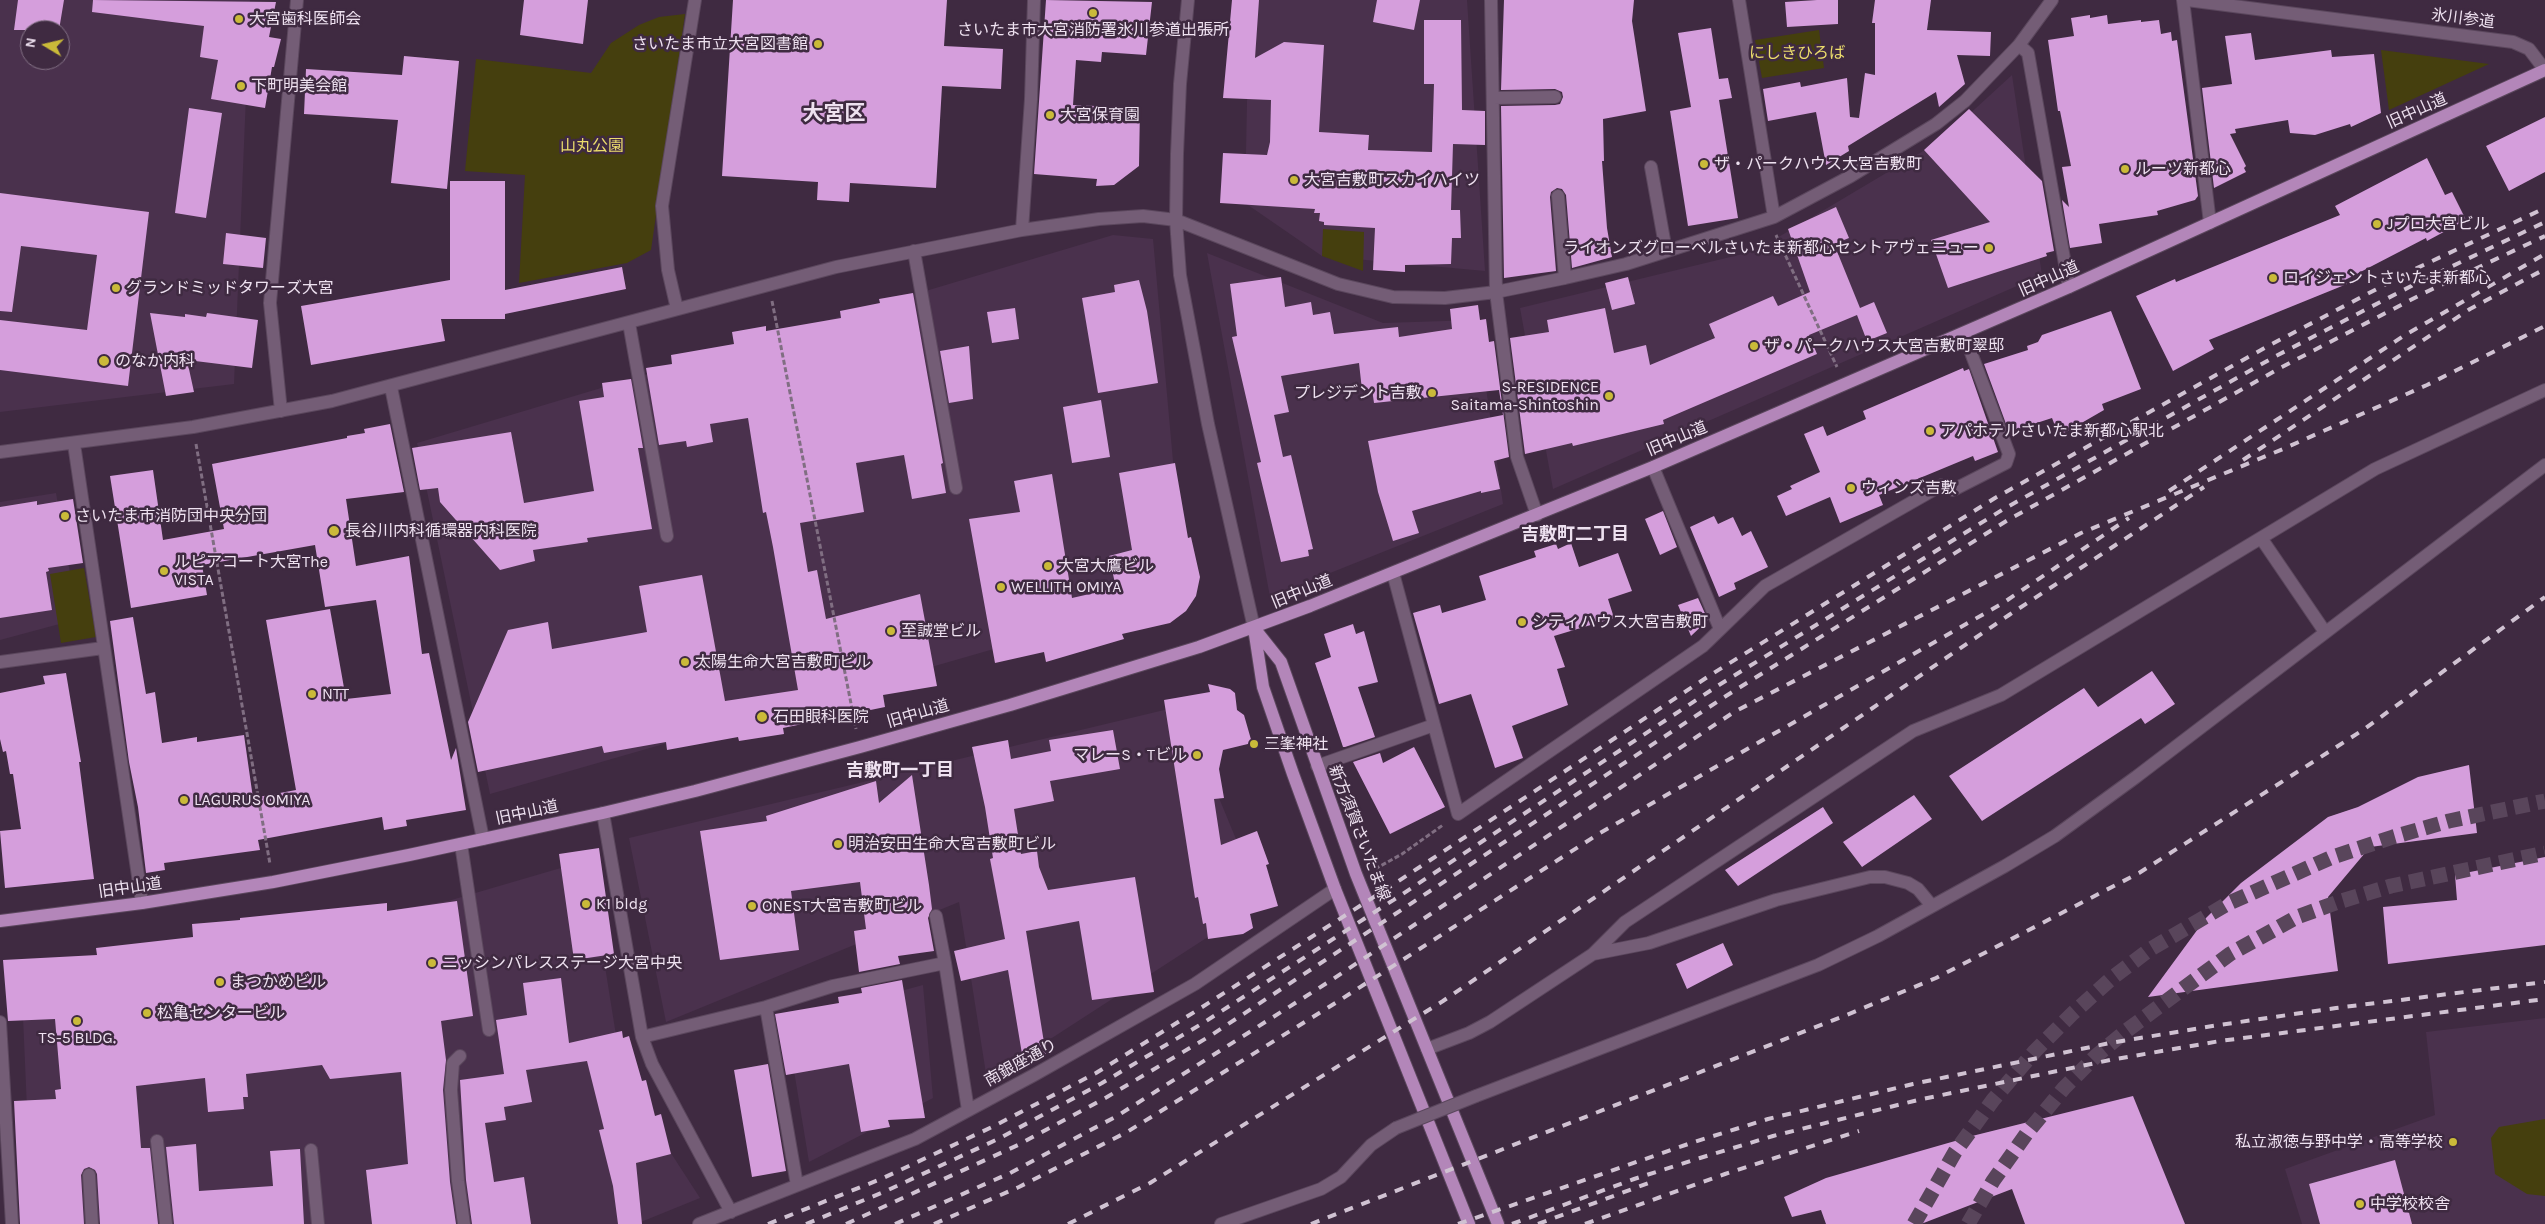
<!DOCTYPE html>
<meta charset="utf-8">
<style>
body{margin:0}
#map{position:relative;width:2545px;height:1224px;overflow:hidden;background:#3f2a41;font-family:Karla,sans-serif}
canvas{display:block}
.north{position:absolute;left:20px;top:20px;width:50px;height:50px;box-sizing:border-box;background:#3f2a41;border:1px solid #857387;border-radius:50%;rotate:279deg;font-size:14px;font-weight:700;line-height:20px;text-align:center;color:#eee1f0}
.north::after{content:'';display:block;margin:auto;width:18px;height:22px;background:#caba39;clip-path:polygon(50% 0,100% 100%,50% 72%,0 100%)}
</style>
<div id="map">
<canvas width="2545" height="1224"></canvas>
<div class="north">N</div>
</div>
<script>
const ctx = document.querySelector('canvas').getContext('2d');
ctx.lineJoin = 'round';
function paint(path, color) {
  ctx.fillStyle = color;
  ctx.fill(path, 'evenodd');
}
function shape(rows) {
  const path = new Path2D();
  for (const r of rows) {
    path.moveTo(r[0], r[1]);
    for (let i = 2; i < r.length; i += 2) path.lineTo(r[i], r[i + 1]);
  }
  return path;
}
function stroke(path, color, width, dash) {
  ctx.strokeStyle = color;
  ctx.lineWidth = width;
  ctx.lineCap = dash ? 'butt' : 'round';
  ctx.setLineDash(dash || []);
  ctx.stroke(path);
}
function drawText(font, color, halo, rows, align = 'center') {
  ctx.font = font + ' Karla,"Noto Sans JP",sans-serif';
  ctx.lineWidth = 5;
  ctx.setLineDash([]);
  ctx.textBaseline = 'middle';
  ctx.strokeStyle = halo;
  ctx.fillStyle = color;
  for (const [text, x, y, turn = 0] of rows) {
    ctx.save();
    ctx.translate(x, y);
    ctx.rotate((+turn || 0) * Math.PI / 180);
    ctx.textAlign = isNaN(turn) ? turn : align;
    if (halo) ctx.strokeText(text, 0, 0);
    ctx.fillText(text, 0, 0);
    ctx.restore();
  }
}
const built = shape([
 [0,0,250,0,234,384,0,412],
 [30,30,60,30,60,60,30,60],
 [1249,0,1467,0,1485,271,1322,256,1245,203],
 [2012,75,2042,275,1553,489,1520,308,1755,251,1940,141],
 [1113,235,1153,239,1185,594,490,794,417,443],
 [1207,253,1383,323,1476,320,1503,504,1270,597],
 [56,493,78,619,0,640,0,502],
 [1181,706,1262,902,987,1080,959,902,666,1022,629,838],
 [588,860,623,1079,700,1198,636,1224,32,1224,21,971,448,901],
 [923,985,933,1098,809,1162,786,1022],
 [2545,1018,2545,1224,2302,1224,2285,1169,2435,1115,2426,1032]
]);
const green = shape([
 [685,14,651,250,627,263,519,283,525,175,465,171,476,59,591,73,611,43,639,25,659,17],
 [1819,30,1824,68,1762,78,1755,40],
 [2381,50,2489,64,2389,110],
 [1323,229,1364,232,1363,271,1322,256],
 [84,568,96,637,61,643,50,574],
 [2545,1119,2545,1196,2527,1194,2495,1174,2491,1138,2499,1127]
]);
const building = shape([
 [18,0,64,0,59,30,14,30],
 [93,0,276,2,269,37,281,39,274,67,272,67,265,108,211,99,218,60,200,57,204,26,92,12],
 [524,0,588,0,583,44,520,35],
 [733,0,947,0,944,46,1003,49,1001,89,942,86,936,188,850,183,849,202,817,200,818,182,722,176],
 [1046,0,1152,2,1146,55,1102,52,1101,62,1076,60,1073,105,1140,108,1139,166,1114,185,1096,186,1097,179,1034,174],
 [1232,0,1259,0,1255,58,1284,42,1324,45,1319,132,1369,135,1368,150,1432,152,1434,84,1424,84,1424,20,1461,20,1462,110,1485,111,1485,145,1453,144,1451,210,1460,210,1461,238,1452,238,1451,264,1405,265,1405,272,1373,270,1375,228,1324,225,1324,222,1319,221,1320,213,1314,213,1315,209,1220,203,1223,153,1267,155,1270,142,1271,100,1223,98],
 [1377,0,1420,0,1414,30,1373,22],
 [1504,0,1634,0,1632,21,1646,111,1603,119,1604,161,1602,161,1607,228,1612,257,1572,268,1566,195,1562,189,1557,188,1551,192,1550,197,1556,271,1504,278,1501,106,1555,105,1560,104,1563,97,1562,92,1555,89,1501,90],
 [1817,0,1838,0,1838,24,1787,27,1785,2],
 [1875,0,1931,0,1927,30,1991,32,1990,56,1957,55,1965,84,1939,107,1936,92,1848,146,1849,151,1826,165,1816,112,1768,121,1763,89,1800,82,1801,87,1847,78,1850,117,1859,118,1865,73,1875,75,1875,23,1872,23],
 [2090,15,2090,18,2107,15,2108,24,2141,20,2141,22,2159,20,2161,34,2171,32,2172,41,2177,40,2198,196,2195,200,2157,211,2158,215,2099,224,2102,243,2070,248,2062,200,2069,207,2062,167,2071,166,2060,111,2058,111,2048,40,2074,36,2071,18],
 [1711,28,1719,79,1728,78,1732,98,1719,100,1738,218,1688,226,1670,111,1691,107,1678,33],
 [2251,33,2255,60,2331,50,2332,57,2374,54,2381,113,2351,127,2350,124,2315,135,2290,133,2288,120,2235,129,2236,133,2230,134,2246,166,2244,168,2246,172,2214,188,2202,88,2232,84,2225,36],
 [404,56,459,61,447,189,391,183,398,120,304,114,306,69,402,75],
 [189,108,222,113,206,218,175,213],
 [1969,109,2042,181,2054,251,2046,253,2047,256,1948,288,1931,240,1990,222,1924,150],
 [2545,117,2545,172,2509,191,2486,146],
 [2427,158,2445,195,2452,192,2466,220,2427,241,2426,238,2345,280,2347,284,2209,340,2214,349,2173,371,2136,296,2175,279,2176,282,2340,215,2335,206],
 [450,181,505,181,505,290,622,267,626,289,505,314,505,319,441,319,445,341,311,365,301,306,450,280],
 [0,193,149,212,128,386,0,370,0,320,87,330,97,255,21,246,12,312,0,311],
 [1836,207,1849,238,1834,244,1860,308,1874,302,1887,333,1867,341,1857,315,1809,335,1817,354,1663,420,1664,424,1573,446,1572,443,1525,454,1510,338,1549,332,1547,320,1605,308,1614,353,1646,345,1650,365,1715,338,1709,324,1773,296,1778,306,1810,292,1788,229],
 [226,233,266,238,263,268,223,264],
 [1281,277,1285,307,1311,302,1313,315,1330,312,1334,334,1398,327,1399,337,1452,329,1450,309,1478,305,1480,320,1486,319,1489,342,1494,341,1509,457,1494,461,1500,489,1481,493,1481,491,1412,511,1419,533,1393,541,1378,492,1368,441,1503,415,1499,390,1374,403,1372,389,1362,390,1359,363,1281,376,1289,412,1274,415,1283,457,1291,455,1313,549,1308,550,1309,556,1281,562,1257,463,1261,462,1232,337,1237,336,1230,284],
 [1628,277,1635,304,1612,310,1605,283],
 [1139,280,1147,311,1158,383,1098,393,1082,298,1115,292,1114,285],
 [913,293,943,463,941,464,946,493,912,499,904,455,856,463,864,512,800,523,808,572,817,570,826,619,920,594,937,686,883,695,885,707,783,728,784,734,739,741,738,737,667,750,666,742,604,753,602,746,478,772,468,722,508,630,548,622,552,649,647,632,639,586,702,575,725,701,798,690,773,547,766,512,763,513,748,418,710,424,713,442,687,447,686,441,659,445,646,368,672,364,671,355,734,344,732,332,766,326,766,331,841,318,840,311,880,303,879,299],
 [1015,308,1019,339,992,343,987,312],
 [2111,311,2141,389,2102,404,2104,410,2059,436,2052,418,2009,432,1984,364,2028,350,2027,346,2038,342,2042,335],
 [150,313,185,317,185,314,206,317,207,313,258,320,252,368,187,360,194,392,166,396],
 [969,346,973,399,949,403,940,351],
 [1963,368,1964,371,1969,369,1998,452,1975,461,1973,456,1879,495,1883,505,1840,523,1830,497,1786,516,1777,496,1792,489,1790,486,1820,472,1804,434,1823,426,1827,436,1866,419,1863,411],
 [631,379,643,448,638,448,652,529,587,538,588,542,533,550,535,561,500,570,440,502,438,488,420,490,412,448,511,432,524,503,594,491,579,401,604,397,602,383],
 [1101,400,1110,457,1072,463,1063,407],
 [390,424,404,492,346,499,356,566,409,556,422,654,429,653,451,760,456,748,466,810,406,820,407,826,384,830,382,817,258,840,260,850,164,863,165,870,146,873,138,807,129,762,110,621,133,617,146,694,155,692,162,743,197,737,197,742,244,735,253,798,296,790,266,620,330,609,346,699,391,694,376,600,325,607,315,545,202,565,207,595,131,608,110,476,153,470,163,540,224,529,212,464,347,438,347,436,365,433,364,429],
 [1175,463,1188,538,1191,537,1200,577,1196,596,1186,611,1170,623,1122,634,1124,639,1046,662,1044,652,995,663,969,519,1020,512,1014,481,1052,474,1072,598,1116,588,1109,556,1132,550,1119,473],
 [73,499,83,563,48,568,49,571,46,572,52,610,0,618,0,507,37,501,37,505],
 [1663,511,1677,547,1660,555,1645,519],
 [1714,516,1718,524,1733,517,1742,536,1751,531,1768,567,1734,583,1736,589,1719,597,1690,527],
 [1571,543,1579,567,1618,553,1632,591,1608,599,1614,618,1554,636,1565,667,1557,669,1568,705,1512,726,1523,758,1495,768,1471,694,1439,704,1413,613,1440,605,1442,613,1486,600,1479,576,1536,557,1534,551,1556,544,1558,549],
 [1698,598,1708,620,1691,636,1678,605],
 [1353,624,1356,634,1364,631,1378,682,1358,687,1375,737,1345,747,1343,747,1315,663,1331,657,1324,634],
 [2152,671,2175,704,2145,724,2141,718,1982,821,1949,776,2084,688,2098,707],
 [66,673,81,762,79,762,94,879,5,888,0,831,21,829,13,774,10,774,6,751,3,752,0,739,0,693,45,684,43,676],
 [1208,684,1230,689,1235,693,1237,710,1244,715,1252,743,1223,750,1219,769,1224,798,1214,799,1221,845,1257,831,1269,864,1266,865,1278,906,1250,914,1253,928,1243,934,1208,939,1206,923,1203,924,1198,897,1195,898,1164,700,1210,692],
 [1113,730,1120,769,1050,781,1054,801,1014,809,1021,854,1037,851,1039,867,1048,890,1135,877,1154,992,1092,1000,1079,921,1026,931,1046,1055,1024,1066,1008,970,961,981,954,951,1005,939,990,859,993,858,985,807,972,747,1008,740,1011,759,1051,751,1049,740],
 [1414,747,1445,807,1390,834,1353,762,1380,753,1383,763],
 [2469,765,2477,833,2370,847,2328,897,2338,971,2148,997,2206,918,2241,883,2328,817,2358,807,2418,777],
 [912,775,929,885,932,909,928,918,934,951,898,956,900,964,859,972,854,931,866,929,860,882,791,891,799,950,720,960,700,831,767,821,766,816,876,781,879,803],
 [1914,795,1932,819,1862,867,1843,842],
 [1823,807,1833,823,1738,886,1725,870],
 [599,848,614,954,574,960,559,854],
 [2545,857,2545,945,2388,964,2383,907,2457,900,2455,875],
 [457,901,473,1016,441,1021,446,1060,443,1090,450,1182,456,1224,372,1224,366,1170,408,1164,401,1072,330,1079,322,1065,246,1074,248,1097,243,1097,244,1109,208,1112,205,1078,136,1086,141,1148,150,1148,158,1224,100,1224,97,1174,95,1170,89,1167,84,1169,81,1175,84,1224,20,1224,14,1101,56,1099,55,1090,61,1089,55,1019,8,1021,3,960,97,955,96,948,193,937,192,924,240,920,240,918,387,903,387,911],
 [1723,943,1733,965,1687,989,1676,964],
 [561,978,569,1043,622,1031,623,1038,629,1036,642,1081,646,1080,655,1116,661,1114,671,1154,636,1163,642,1224,618,1224,613,1186,599,1130,604,1129,587,1061,526,1070,532,1102,504,1107,506,1120,485,1123,494,1182,524,1177,531,1224,472,1224,466,1180,460,1080,504,1074,496,1020,527,1015,523,983],
 [902,980,925,1118,888,1120,890,1127,861,1132,849,1064,786,1075,775,1014,839,1003,838,997,862,993,861,988],
 [768,1064,786,1171,752,1177,734,1070],
 [2133,1096,2185,1224,2025,1224,2012,1189,1921,1224,1826,1224,1821,1210,1792,1217,1784,1197,1826,1178,1976,1135],
 [196,1144,199,1191,273,1186,270,1151,300,1149,304,1224,174,1224,166,1147],
 [2395,1160,2412,1224,2320,1224,2309,1184]
]);
const highwayTunnel = shape([
 [1914,1224,1955,1152,1993,1100,2035,1051,2072,1014,2112,978,2149,950,2227,904,2330,858,2393,837,2449,821,2545,801],
 [1968,1224,1993,1181,2027,1133,2064,1088,2096,1056,2126,1031,2230,954,2297,917,2338,902,2391,886,2545,853]
]);
const path = shape([
 [1776,235,1837,367],
 [772,301,856,729],
 [196,444,270,864],
 [1375,869,1402,854,1443,825]
]);
const minor = shape([
 [1188,0,1180,84,1177,154,1176,220,1180,275,1208,424,1254,628],
 [1491,0,1496,292,1517,457,1537,515],
 [1739,0,1774,217],
 [2183,0,2210,223],
 [2187,0,2513,42,2529,49,2545,70],
 [2019,45,2028,53,2069,287],
 [1493,98,1555,97],
 [1651,167,1666,251],
 [1558,196,1565,278],
 [1022,230,1031,99,1034,0],
 [914,251,956,488],
 [677,309,668,270,662,206,695,0],
 [629,323,667,536],
 [391,387,483,839],
 [281,411,270,303,297,0],
 [74,444,142,903],
 [0,452,193,427,332,401,836,267,1022,230,1099,219,1143,216,1176,220,1338,284,1393,297,1445,298,1496,292,1565,278,1626,264,1774,217,1851,176,1936,124,1965,101,2019,45,2052,0],
 [1653,467,1720,629],
 [2261,538,2325,632],
 [1393,573,1434,725],
 [0,662,103,648],
 [1317,766,1434,725,1458,814,1703,646,1765,586,1942,485,1953,490,2006,463,2009,454,1964,334],
 [603,813,642,1037,652,1064,731,1212],
 [461,844,489,1030],
 [936,916,945,963,968,1110],
 [1593,954,1625,922,1913,731,2001,695,2375,469,2545,390],
 [766,1007,797,1185],
 [0,1022,12,1224],
 [642,1037,766,1007,833,986,945,963],
 [1427,1049,1469,1033,1490,1022,1593,954,1649,943,1776,900,1870,877,1885,877,1908,883,1918,889,1932,906],
 [460,1056,453,1063,451,1090,458,1181,464,1224],
 [1476,1096,1818,965,1878,936,2005,866,2055,836,2136,777,2545,465],
 [157,1141,166,1224],
 [311,1150,318,1224],
 [89,1175,92,1224],
 [699,1224,915,1139,1034,1075,1195,984,1335,889],
 [1221,1224,1321,1189,1341,1177,1371,1145,1396,1128]
]);
const major = shape([
 [1254,628,1281,662,1356,874,1498,1224],
 [1254,628,1263,687,1293,774,1335,889,1469,1224],
 [0,921,142,903,273,882,409,855,603,813,695,791,860,747,1010,705,1199,647,1310,606,1653,467,2069,287,2545,70]
]);
const rail = shape([
 [2243,460,2470,309,2545,269],
 [2169,491,2405,335,2545,254],
 [768,1224,881,1179,992,1127,1096,1073,1196,1011,1391,886,1712,674,1995,498,2270,345,2413,270,2545,208],
 [806,1224,886,1191,998,1139,1102,1083,1203,1023,1398,897,1719,685,2002,510,2276,356,2419,282,2545,222],
 [846,1224,1018,1145,1107,1097,1210,1036,1726,696,2008,520,2282,367,2424,293,2545,236],
 [895,1224,1010,1173,1117,1116,1330,981,1734,712,2081,533,2283,449,2427,385,2545,326],
 [934,1224,1019,1187,1127,1132,1337,1002,1600,833,2003,603,2129,518],
 [1068,1224,1150,1183,1443,1001,2009,615,2204,487],
 [1311,1224,1844,1016,1936,978,2139,873,2363,730,2545,597],
 [1458,1224,1694,1142,1768,1119,1913,1084,2110,1043,2219,1025,2336,1008,2545,982],
 [1512,1224,1634,1179,1700,1158,1773,1136,1918,1100,2110,1060,2220,1041,2545,999],
 [1538,1224,1654,1181],
 [1585,1224,1725,1174,1859,1131]
]);
const minorBridge = shape([
 [1396,1128,1476,1096]
]);
const markers = [
 [1093,13,5,"#caba39"],
 [239,19,5,"#caba39"],
 [818,44,5,"#caba39"],
 [241,86,5,"#caba39"],
 [1050,115,5,"#caba39"],
 [1704,164,5,"#caba39"],
 [2125,169,5,"#caba39"],
 [1294,180,5,"#caba39"],
 [2377,224,5,"#caba39"],
 [1989,248,5,"#caba39"],
 [2273,278,5,"#caba39"],
 [116,288,5,"#caba39"],
 [1754,346,5,"#caba39"],
 [104,361,6,"#caba39"],
 [1432,393,5,"#caba39"],
 [1609,396,5,"#caba39"],
 [1930,431,5,"#caba39"],
 [1851,488,5,"#caba39"],
 [65,516,5,"#caba39"],
 [334,531,6,"#caba39"],
 [1048,566,5,"#caba39"],
 [164,571,5,"#caba39"],
 [1001,587,5,"#caba39"],
 [1522,622,5,"#caba39"],
 [891,631,5,"#caba39"],
 [685,662,5,"#caba39"],
 [312,694,5,"#caba39"],
 [762,717,6,"#caba39"],
 [1254,744,5,"#caba39"],
 [1197,755,5,"#caba39"],
 [184,800,5,"#caba39"],
 [838,844,5,"#caba39"],
 [586,904,5,"#caba39"],
 [752,906,5,"#caba39"],
 [432,963,5,"#caba39"],
 [220,982,5,"#caba39"],
 [147,1013,5,"#caba39"],
 [77,1021,5,"#caba39"],
 [2453,1142,5,"#caba39"],
 [2360,1204,5,"#caba39"]
];
const poiNames = [
 ["大宮歯科医師会",249,19],
 ["さいたま市大宮消防署氷川参道出張所",1093,30,"center"],
 ["さいたま市立大宮図書館",808,44,"right"],
 ["下町明美会館",251,86],
 ["大宮保育園",1060,115],
 ["ザ・パークハウス大宮吉敷町",1714,164],
 ["ルーツ新都心",2135,169],
 ["大宮吉敷町スカイハイツ",1304,180],
 ["Jプロ大宮ビル",2387,224],
 ["ライオンズグローベルさいたま新都心セントアヴェニュー",1979,248,"right"],
 ["ロイジェントさいたま新都心",2283,278],
 ["グランドミッドタワーズ大宮",126,288],
 ["ザ・パークハウス大宮吉敷町翠邸",1764,346],
 ["のなか内科",115,361],
 ["S-RESIDENCE",1599,387,"right"],
 ["Saitama-Shintoshin",1599,405,"right"],
 ["プレジデント吉敷",1422,393,"right"],
 ["アパホテルさいたま新都心駅北",1940,431],
 ["ウィンズ吉敷",1861,488],
 ["さいたま市消防団中央分団",75,516],
 ["長谷川内科循環器内科医院",345,531],
 ["ルピアコート大宮The",174,562],
 ["VISTA",174,580],
 ["大宮大鷹ビル",1058,566],
 ["WELLITH OMIYA",1011,587],
 ["シティハウス大宮吉敷町",1532,622],
 ["至誠堂ビル",901,631],
 ["太陽生命大宮吉敷町ビル",695,662],
 ["NTT",322,694],
 ["石田眼科医院",773,717],
 ["三峯神社",1264,744],
 ["マレーS・Tビル",1187,755,"right"],
 ["LAGURUS OMIYA",194,800],
 ["明治安田生命大宮吉敷町ビル",848,844],
 ["K1 bldg",596,904],
 ["ONEST大宮吉敷町ビル",762,906],
 ["ニッシンパレスステージ大宮中央",442,963],
 ["まつかめビル",230,982],
 ["松亀センタービル",157,1013],
 ["TS-5 BLDG.",77,1038,"center"],
 ["私立淑徳与野中学・高等学校",2443,1142,"right"],
 ["中学校校舎",2370,1204]
];
const streetNames = [
 ["氷川参道",2463,19,7],
 ["旧中山道",2417,111,-24],
 ["旧中山道",2049,279,-24],
 ["旧中山道",1677,439,-23],
 ["旧中山道",1302,592,-22],
 ["旧中山道",918,714,-16],
 ["旧中山道",527,813,-12],
 ["新方須賀さいたま線",1359,833,69],
 ["旧中山道",130,888,-8],
 ["南銀座通り",1021,1063,-29]
];
const parkNames = [
 ["にしきひろば",1797,53],
 ["山丸公園",592,146]
];
const neighbourhoodNames = [
 ["吉敷町二丁目",1575,535],
 ["吉敷町一丁目",900,771]
];
const districtNames = [
 ["大宮区",834,114]
];
paint(built, '#4a314d');
paint(green, '#453f0e');
paint(building, '#d59edc');
stroke(highwayTunnel, '#59455b', 15, [15, 8]);
stroke(minor, '#5b475d', 14);
stroke(major, '#5b475d', 14);
stroke(path, '#806e82', 3, [5, 2.5]);
stroke(minor, '#745d76', 12);
stroke(major, '#b386b9', 12);
stroke(rail, '#d0c2d2', 4, [9, 9]);
stroke(minorBridge, '#5b475d', 14, []);
stroke(minorBridge, '#745d76', 12);
for (const [x, y, r, color] of markers) {
  const dot = new Path2D();
  dot.arc(x, y, r, 0, 2 * Math.PI);
  ctx.fillStyle = color;
  ctx.fill(dot);
  stroke(dot, '#3f2a41', 2);
}
drawText('16px', '#eee1f0', '#3f2a41', poiNames, 'left');
drawText('16px', '#eee1f0', '#3f2a41', streetNames);
drawText('16px', '#ecdd6c', '#3f2a41', parkNames);
drawText('bold 18px', '#eee1f0', '#3f2a41', neighbourhoodNames);
drawText('bold 21px', '#eee1f0', '#3f2a41', districtNames);
</script>
